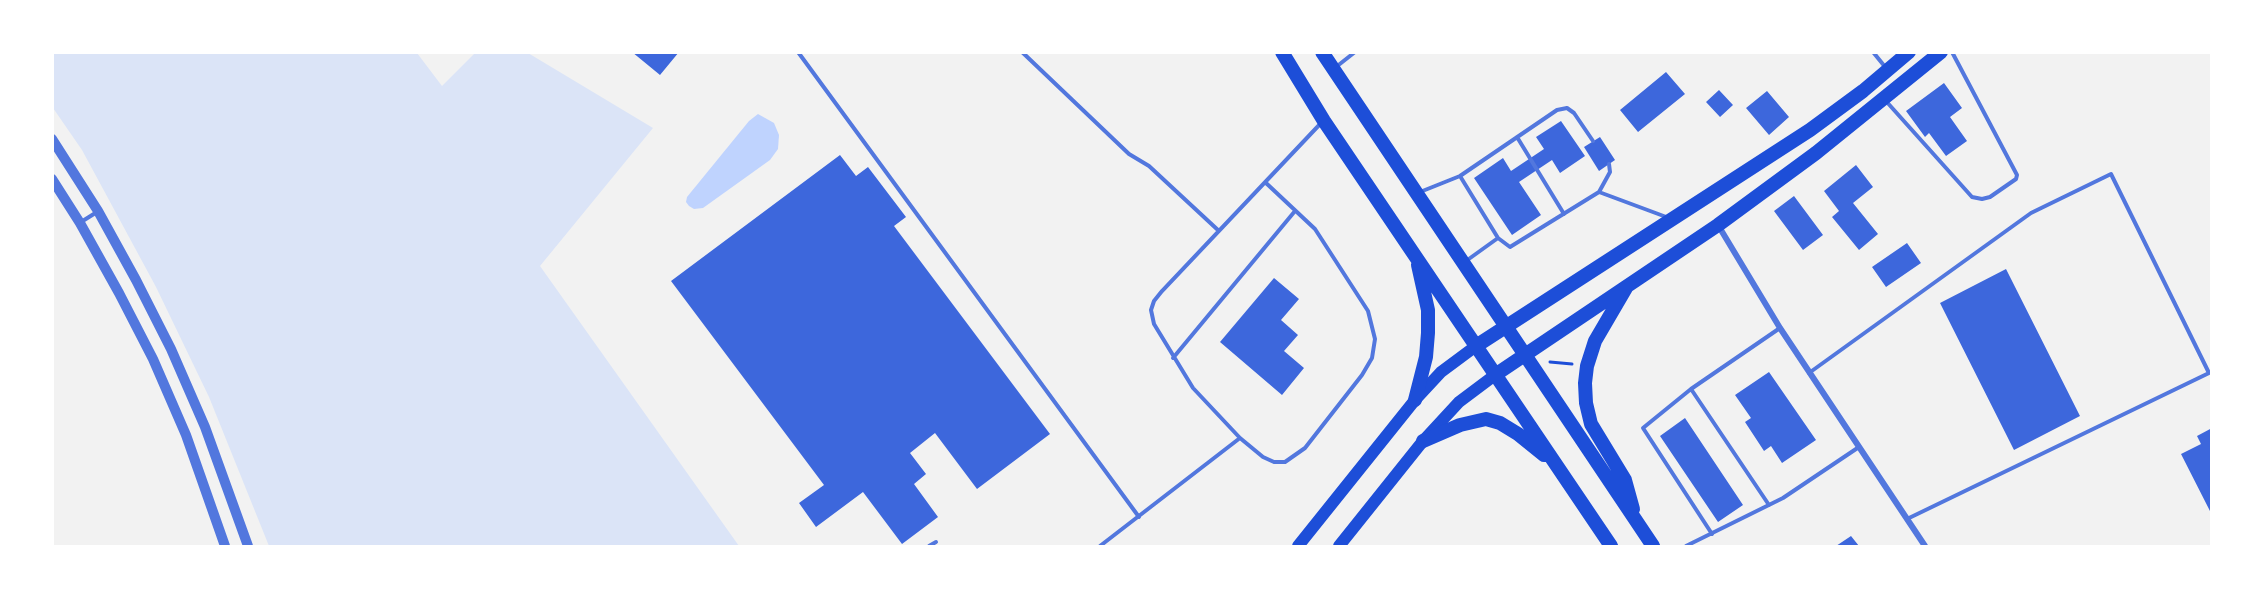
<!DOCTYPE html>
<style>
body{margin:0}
#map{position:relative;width:2264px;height:599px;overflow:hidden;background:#f2f2f2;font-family:Inter,sans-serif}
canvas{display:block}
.frame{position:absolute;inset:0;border:54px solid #fff;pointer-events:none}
</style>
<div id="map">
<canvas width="2264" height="599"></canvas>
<div class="frame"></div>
</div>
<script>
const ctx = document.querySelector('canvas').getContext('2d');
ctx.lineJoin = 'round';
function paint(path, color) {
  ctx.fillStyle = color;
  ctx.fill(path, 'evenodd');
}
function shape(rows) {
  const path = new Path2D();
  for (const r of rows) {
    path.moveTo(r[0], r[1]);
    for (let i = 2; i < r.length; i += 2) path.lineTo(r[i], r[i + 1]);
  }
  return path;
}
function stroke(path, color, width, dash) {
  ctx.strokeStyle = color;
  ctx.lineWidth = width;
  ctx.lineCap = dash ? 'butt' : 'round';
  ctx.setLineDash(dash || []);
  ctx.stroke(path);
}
const green = shape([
 [52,53,417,53,442,86,475,53,528,53,653,128,540,266,739,546,269,546,209,397,156,287,82,150,53,108]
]);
const water = shape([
 [758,114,774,123,779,135,778,149,770,160,703,208,694,209,689,206,686,202,687,197,749,121]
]);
const building = shape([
 [632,52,679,52,660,75],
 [1666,72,1685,94,1638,132,1620,110],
 [1944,83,1962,108,1950,117,1967,141,1946,156,1929,133,1925,137,1906,111],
 [1719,90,1733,105,1720,117,1706,102],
 [1767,91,1789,117,1769,135,1746,108],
 [1561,121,1585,156,1560,173,1552,160,1519,182,1541,215,1512,235,1474,178,1503,158,1511,171,1544,149,1536,137],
 [1600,137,1615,160,1599,171,1584,147],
 [840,155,856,176,868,167,906,217,894,226,1050,434,977,489,935,433,910,453,926,474,914,484,938,517,902,544,863,492,816,527,799,503,824,485,671,281],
 [1856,165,1873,187,1853,203,1878,234,1859,250,1832,217,1839,211,1824,191],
 [1794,196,1823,235,1803,250,1774,211],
 [1907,243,1921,263,1886,287,1872,267],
 [2006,269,2080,416,2014,450,1940,303],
 [1274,278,1299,299,1281,320,1298,335,1284,351,1304,368,1282,395,1220,342],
 [1769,372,1816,440,1782,463,1771,446,1764,451,1745,422,1751,418,1735,395],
 [1685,418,1743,505,1718,522,1660,436],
 [2212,428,2212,515,2181,454,2201,444,2197,436],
 [1851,536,1859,546,1836,546]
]);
const path = shape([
 [1550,362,1572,364]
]);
const service = shape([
 [798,52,1139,517],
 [1022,52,1129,154,1149,166,1219,231],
 [1873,52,1886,68],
 [1336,67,1355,52],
 [1885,100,1972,197,1982,199,1990,197,2016,179,2017,175,1952,52],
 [1517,137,1564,214],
 [1460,176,1498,238,1466,261],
 [1266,183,1315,229,1368,311,1375,339,1372,358,1362,375,1305,448,1285,462,1274,462,1263,457,1240,438,1193,388,1154,324,1151,310,1154,301,1162,291,1322,122],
 [1420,192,1460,176,1557,110,1567,108,1574,113,1593,141],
 [1599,192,1610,172,1609,164],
 [81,222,97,212],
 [1498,238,1510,247,1599,192,1669,218],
 [1173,358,1295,211],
 [1809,373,2031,213,2111,174,2209,373,1907,519],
 [1691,389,1769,505],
 [1712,534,1643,428,1691,389,1780,328],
 [929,546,936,542],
 [1100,546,1240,438],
 [1686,546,1783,498,1859,447]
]);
const minor = shape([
 [1718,225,1780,328,1925,546]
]);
const tertiary = shape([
 [52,139,98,211,136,280,171,349,205,427,248,546],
 [52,179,80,223,119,293,153,359,186,435,225,546]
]);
const secondary = shape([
 [1298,546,1415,400,1441,372,1476,346],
 [1339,546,1423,441,1459,402,1495,375]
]);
const primary = shape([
 [1282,52,1324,121,1611,546],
 [1322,52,1653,546],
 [1626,288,1595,341,1587,366,1585,383,1586,403,1591,424,1625,480,1633,509],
 [1476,346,1810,130,1863,91,1909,52],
 [1495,375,1718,225,1816,153,1941,52],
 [1415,400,1426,357,1428,333,1428,310,1418,265],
 [1423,441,1460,425,1486,419,1500,423,1518,434,1544,455]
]);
paint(green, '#dbe4f7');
paint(water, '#bfd3fe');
paint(building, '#3d67dc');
stroke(path, '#1d4ed8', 3);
stroke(service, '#5277de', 4);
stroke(minor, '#5277de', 6);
stroke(tertiary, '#5277de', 10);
stroke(secondary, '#1d4ed8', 12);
stroke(primary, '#1d4ed8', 14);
</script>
